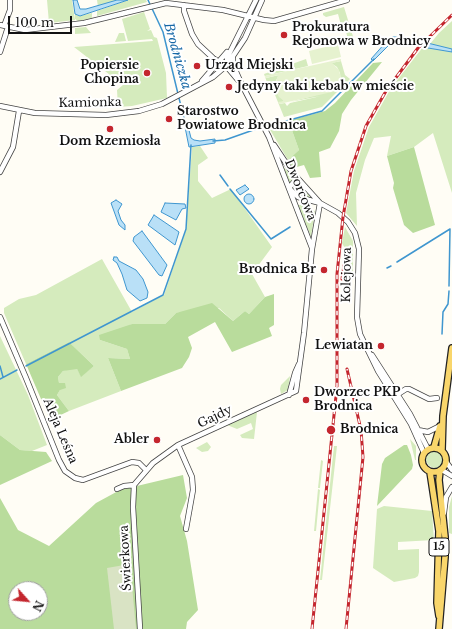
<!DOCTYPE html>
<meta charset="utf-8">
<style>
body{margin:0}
#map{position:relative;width:452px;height:629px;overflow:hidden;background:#fffdf5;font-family:"Libre Baskerville",serif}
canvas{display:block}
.north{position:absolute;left:8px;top:581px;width:40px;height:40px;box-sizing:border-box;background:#fff;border:1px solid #a0a0a0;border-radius:50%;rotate:117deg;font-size:11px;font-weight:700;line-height:16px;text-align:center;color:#111}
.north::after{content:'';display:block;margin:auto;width:14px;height:18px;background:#c4262e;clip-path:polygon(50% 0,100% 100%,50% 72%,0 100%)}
.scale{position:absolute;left:8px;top:16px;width:64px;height:18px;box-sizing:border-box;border:2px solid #111;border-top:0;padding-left:5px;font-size:12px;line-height:14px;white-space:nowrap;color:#111;-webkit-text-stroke:3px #fff;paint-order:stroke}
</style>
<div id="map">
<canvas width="452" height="629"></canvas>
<div class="north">N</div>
<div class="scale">100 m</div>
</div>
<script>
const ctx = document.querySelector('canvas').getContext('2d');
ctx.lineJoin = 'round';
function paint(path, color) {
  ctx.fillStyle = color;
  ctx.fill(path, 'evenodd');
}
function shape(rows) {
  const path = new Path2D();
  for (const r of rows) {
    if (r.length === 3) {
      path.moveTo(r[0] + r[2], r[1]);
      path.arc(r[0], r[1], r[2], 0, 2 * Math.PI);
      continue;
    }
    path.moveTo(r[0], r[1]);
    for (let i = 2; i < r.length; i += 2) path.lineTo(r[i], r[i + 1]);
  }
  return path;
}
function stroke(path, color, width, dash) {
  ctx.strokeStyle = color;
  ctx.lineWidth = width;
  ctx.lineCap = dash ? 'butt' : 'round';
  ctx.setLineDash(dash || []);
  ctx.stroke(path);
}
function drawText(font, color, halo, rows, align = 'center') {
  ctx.font = font + ' "Libre Baskerville",serif';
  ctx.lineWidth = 4;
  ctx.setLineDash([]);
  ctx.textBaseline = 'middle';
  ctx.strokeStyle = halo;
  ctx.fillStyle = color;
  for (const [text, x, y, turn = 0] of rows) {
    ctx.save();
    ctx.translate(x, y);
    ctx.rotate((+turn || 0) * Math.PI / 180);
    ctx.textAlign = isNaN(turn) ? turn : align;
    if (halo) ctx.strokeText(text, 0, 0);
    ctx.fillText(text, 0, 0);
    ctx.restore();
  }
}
const green = shape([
 [47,0,72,0,75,20,49,23],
 [97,0,117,0,98,7],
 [128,0,146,0,147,2,97,16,97,11],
 [344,7,355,43,353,44,351,38,348,39,345,28,342,29,338,14,326,17,323,15,323,13],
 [144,12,150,29,147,31,151,30,154,37,157,38,166,73,167,98,132,106,118,107,117,90,123,85,74,47,153,41,152,39,128,41,122,19],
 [92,13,92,18,78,21,75,19,75,14,80,16],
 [452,21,452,49,430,44,439,33],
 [86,27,91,33,75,34,75,28],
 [119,33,124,33,126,41,115,42],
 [423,47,452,52,452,193,433,133,414,147,387,156,391,136,374,138,365,160,356,193,357,226,346,213,354,171,369,127,391,88],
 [306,59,308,66,265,76,266,78,279,75,274,84,284,101,279,104,285,103,287,106,290,103,321,96,290,102,335,90,341,82,340,73,337,67,331,63,341,61,345,75,350,79,322,107,284,117,271,85,268,85,264,74],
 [289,122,299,150,288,160,269,128],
 [200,146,208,158,198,165,198,181,212,198,231,189,272,247,252,274,265,297,249,314,245,311,233,321,219,308,176,313,165,324,132,324,100,340,127,349,130,359,108,358,121,391,69,411,57,395,60,390,58,377,63,371,72,368,77,369,81,376,94,366,69,342,26,364,4,313,4,308,19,299,36,295,102,259,132,312,164,295,186,230,192,147],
 [282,165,295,180,290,183,289,183],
 [296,184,300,185,312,199,297,193,293,189],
 [298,205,302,205,315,211,311,237],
 [345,227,353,241,353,275,345,274,348,254,342,243],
 [0,336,28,395,47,445,32,451,20,450,0,435],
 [290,376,288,390,281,394,280,389,281,385],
 [257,412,254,439,242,438,240,435,253,429,251,423,237,429,227,425],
 [410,439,416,446,416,460,415,460],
 [207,442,211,447,208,451,202,452,196,448],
 [334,446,337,446,322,580,320,580],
 [435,459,9],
 [321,460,323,461,320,488,318,488],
 [318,489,320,490,316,531,314,531],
 [452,496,452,534,449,533,449,507],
 [384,506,432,511,434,540,398,542,398,550,419,549,419,572,418,576,415,578,394,582,373,568,377,509]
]);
const forest = shape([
 [382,62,351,100,342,114,339,131,330,148,319,152,321,177,310,178,304,165,293,168,288,160,299,150,289,122,269,128,269,126,325,111,335,103,373,63],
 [414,147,435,225,413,233,404,225,393,188,394,183,387,156],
 [274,294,274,325,269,328,272,336,232,352,215,322,188,337,192,348,189,357,182,368,121,391,108,358,130,359,127,349,100,340,99,335,132,324,165,324,176,313,212,303,233,321,245,311,249,314,265,297],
 [69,342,94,366,81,377,77,369,63,371,58,377,59,383,65,383,66,388,60,390,57,395,69,411,50,420,26,364],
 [0,435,20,450,46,452,52,461,0,485],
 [404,445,407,445,411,455,413,465,412,469,377,506,382,464,385,458],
 [183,475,187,498,180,516,187,541,198,610,187,622,186,629,0,629,0,498,18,530,49,546,96,503,120,490],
 [16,589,40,589,40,613,16,613]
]);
const cemetery = shape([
 [130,564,136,629,114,629,107,568]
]);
const pitch = shape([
 [338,44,341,57,312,64,309,51],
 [341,59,341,61,332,63,339,70,341,79,338,87,332,92,279,104,278,102,284,101,279,97,274,88,278,75,266,78,265,76]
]);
const water = shape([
 [73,0,77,0,80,9,86,9,117,0,128,0,80,16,75,14,73,0],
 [393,37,403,37,452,49,452,52,428,48,401,39,393,41,373,61,371,59,386,42,393,37],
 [188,126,191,138,194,140,200,141,215,139,215,143,189,147,185,127,188,126],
 [245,185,249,189,240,195,236,190,245,185],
 [249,199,5],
 [116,200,122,204,118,211,121,220,125,225,125,230,119,225,111,203,116,200],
 [165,203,185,204,186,208,182,209,176,220,161,212,165,203],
 [154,215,179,232,175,245,148,225,154,215],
 [142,231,167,265,162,276,159,275,133,241,134,237,142,231],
 [114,257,117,257,119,261,136,270,143,279,148,292,147,298,140,301,127,290,122,274,117,263,113,260,114,257]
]);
const stream = shape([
 [148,0,163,32,186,127],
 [268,126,322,111,374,59],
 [213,141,225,140,259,128],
 [220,175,228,186],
 [230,189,271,239,290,227],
 [397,262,450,229],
 [387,268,391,266],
 [449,286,450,229],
 [442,334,443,312,448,304,449,291],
 [0,366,3,377],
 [26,366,163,295,186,229,191,145],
 [0,379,17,370]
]);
const minor = shape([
 [184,5,184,11,192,34,198,44,213,58,219,62,229,63],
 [0,25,25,30,84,23,166,3,223,10,264,20,274,21,347,0],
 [4,26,10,10,10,0],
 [0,52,8,27],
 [233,58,233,65,241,83,269,137,312,248],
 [238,80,228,68,227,58,256,0],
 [202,81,227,52],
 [0,106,35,113,106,115,139,111,162,104,213,77,227,65,245,38,262,0],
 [274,145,292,172,320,203],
 [0,172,13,147,19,111],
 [289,188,298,197,320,203,338,213,348,222,355,233,359,249,357,317,360,334,378,371,411,424,424,453],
 [289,188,293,183,301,183],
 [0,317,26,378,59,460,65,471,75,478,83,480,132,462,139,463,146,470],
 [372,355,410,414,428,449],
 [289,395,295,373,299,364],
 [395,396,406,389,409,389,429,399,437,398],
 [418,430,428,432,440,426],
 [178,445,192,477,193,490,186,529],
 [447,463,452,470],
 [442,470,452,476],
 [117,489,124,486,134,485],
 [444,513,446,497,452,487],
 [140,629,133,507,134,485,153,463,178,445,296,391,304,333,312,249,320,203]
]);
const major = shape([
 [434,447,440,426],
 [434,460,12],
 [442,450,443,416,452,348],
 [430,472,439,531,437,603,439,616],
 [439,629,445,557,445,537,439,480,440,471]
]);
const rail = shape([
 [342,279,344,265],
 [312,629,337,386,337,274,343,217,351,171,366,126,386,91,418,48,452,15],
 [346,629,363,457,361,430,347,369]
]);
const markers = [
 [284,35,4,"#c4262e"],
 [197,66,4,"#c4262e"],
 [147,73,4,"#c4262e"],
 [229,87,4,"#c4262e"],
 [169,119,4,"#c4262e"],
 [110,129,4,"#c4262e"],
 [324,270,4,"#c4262e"],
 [381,346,4,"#c4262e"],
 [306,400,4,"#c4262e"],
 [331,430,5,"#c4262e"],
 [157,440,4,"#c4262e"]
];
const shields = [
 [439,547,20]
];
const shieldNames = [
 ["15",439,547]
];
const poiNames = [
 ["Prokuratura",292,28],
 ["Rejonowa w Brodnicy",292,42],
 ["Popiersie",139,66,"right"],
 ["Chopina",139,80,"right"],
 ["Urząd Miejski",205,66],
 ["Jedyny taki kebab w mieście",237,87],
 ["Starostwo",177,112],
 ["Powiatowe Brodnica",177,126],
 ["Dom Rzemiosła",110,142,"center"],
 ["Brodnica Br",316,270,"right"],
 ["Lewiatan",373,346,"right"],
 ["Dworzec PKP",314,393],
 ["Brodnica",314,407],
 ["Brodnica",340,430],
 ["Abler",149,440,"right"]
];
const streetNames = [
 ["Kamionka",90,103,-1],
 ["Dworcowa",300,190,68],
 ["Kolejowa",347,275,-89],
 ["Gajdy",215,417,-26],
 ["Aleja Leśna",60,431,67],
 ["Świerkowa",126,558,-93]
];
const waterNames = [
 ["Brodniczka",177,56,74]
];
paint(green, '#d5ebbd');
paint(forest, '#b9dc9c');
paint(cemetery, '#d9e3c4');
paint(pitch, '#e6f2cf');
paint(water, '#b9e0f7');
stroke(water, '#3f96cf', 1);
stroke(stream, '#3f96cf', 1.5);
stroke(minor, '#444', 6);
stroke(major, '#222', 8);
stroke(minor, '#fff', 4.5);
stroke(major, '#f9d66b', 5.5);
stroke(rail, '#c4262e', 3);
stroke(rail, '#fff', 1.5, [4.5]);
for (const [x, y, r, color] of markers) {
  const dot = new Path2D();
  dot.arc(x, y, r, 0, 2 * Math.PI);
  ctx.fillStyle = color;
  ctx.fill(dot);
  stroke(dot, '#fff', 1.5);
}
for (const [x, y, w] of shields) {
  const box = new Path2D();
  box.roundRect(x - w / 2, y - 9, w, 18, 3);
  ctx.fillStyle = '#fff';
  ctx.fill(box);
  stroke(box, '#111', 1);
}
drawText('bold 11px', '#111', null, shieldNames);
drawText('bold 12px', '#111', '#fff', poiNames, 'left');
drawText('12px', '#111', '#fff', streetNames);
drawText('italic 13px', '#1768a6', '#fff', waterNames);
</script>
